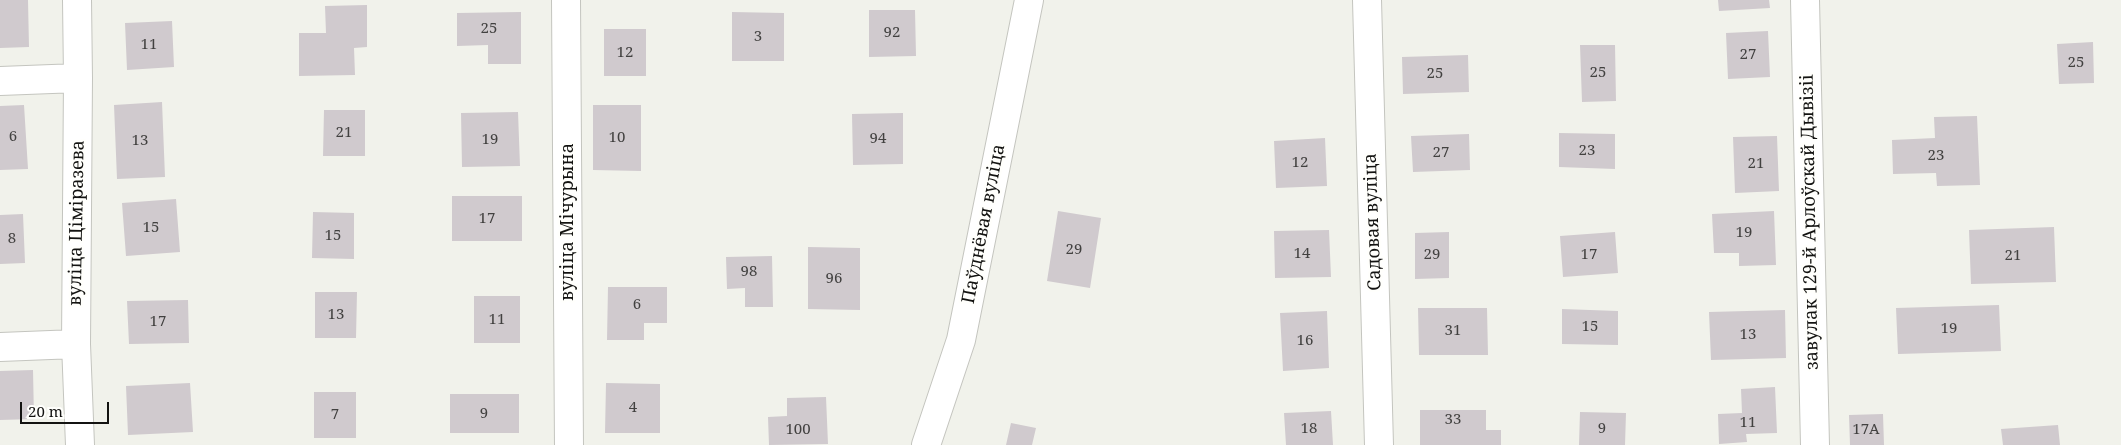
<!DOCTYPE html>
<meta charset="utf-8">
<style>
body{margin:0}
#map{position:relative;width:2121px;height:445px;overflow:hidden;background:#f1f2eb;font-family:"Noto Serif",serif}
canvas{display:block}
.scale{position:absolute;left:20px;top:402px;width:89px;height:22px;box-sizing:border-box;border:2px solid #131311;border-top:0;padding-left:6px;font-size:15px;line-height:18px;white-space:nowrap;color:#131311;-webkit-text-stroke:4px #fffffc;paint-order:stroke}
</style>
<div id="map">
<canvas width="2121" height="445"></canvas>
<div class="scale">20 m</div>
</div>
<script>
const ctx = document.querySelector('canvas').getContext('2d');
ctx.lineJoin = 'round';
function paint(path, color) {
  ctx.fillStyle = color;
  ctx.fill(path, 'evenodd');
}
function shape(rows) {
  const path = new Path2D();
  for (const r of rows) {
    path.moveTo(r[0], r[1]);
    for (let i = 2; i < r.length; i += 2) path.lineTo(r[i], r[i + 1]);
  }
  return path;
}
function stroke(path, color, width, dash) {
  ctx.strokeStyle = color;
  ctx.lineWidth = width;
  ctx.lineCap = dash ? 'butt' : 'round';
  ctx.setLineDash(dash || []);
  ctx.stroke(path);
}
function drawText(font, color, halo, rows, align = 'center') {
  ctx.font = font + ' "Noto Serif",serif';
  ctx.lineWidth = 5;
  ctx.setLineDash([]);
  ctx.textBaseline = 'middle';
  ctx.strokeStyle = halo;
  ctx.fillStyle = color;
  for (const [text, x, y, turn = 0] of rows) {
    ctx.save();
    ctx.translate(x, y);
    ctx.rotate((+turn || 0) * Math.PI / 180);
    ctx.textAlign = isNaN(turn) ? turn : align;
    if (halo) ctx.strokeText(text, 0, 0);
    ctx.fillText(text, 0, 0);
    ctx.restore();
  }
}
const building = shape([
 [0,0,28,0,29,47,0,48],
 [1718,0,1769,0,1770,8,1719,11],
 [367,5,367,47,354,48,355,75,299,76,299,33,326,33,325,6],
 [869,10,915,10,916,56,869,57],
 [521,12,521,64,488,64,488,45,457,46,457,13],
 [732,12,784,13,784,61,732,61],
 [172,21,174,67,127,70,125,23],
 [604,29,646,29,646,76,604,76],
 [1768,31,1770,77,1728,79,1726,33],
 [2093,42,2094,83,2059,84,2057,44],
 [1580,45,1615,45,1616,101,1582,102],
 [1468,55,1469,92,1403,94,1402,57],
 [162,102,165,177,117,179,114,105],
 [24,105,28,169,0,170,0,106],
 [593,105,641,105,641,171,593,170],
 [324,110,365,110,365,156,323,156],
 [518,112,520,166,462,167,461,113],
 [903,113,903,164,853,165,852,114],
 [1977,116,1980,185,1937,186,1936,173,1893,174,1892,140,1935,138,1934,117],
 [1559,133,1615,134,1615,169,1559,167],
 [1469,134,1470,170,1413,172,1411,136],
 [1777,136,1779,191,1735,193,1733,137],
 [1325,138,1327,186,1276,188,1274,141],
 [452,196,522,196,522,241,452,241],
 [176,199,180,252,126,256,122,203],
 [1058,211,1101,218,1090,288,1047,281],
 [1774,211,1776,265,1739,266,1739,253,1714,253,1712,214],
 [313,212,354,213,354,259,312,258],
 [23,214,25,263,0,264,0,215],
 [2054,227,2056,282,1971,284,1969,230],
 [1329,230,1331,277,1275,278,1274,231],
 [1449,232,1449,278,1415,279,1415,233],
 [1615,232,1618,273,1563,277,1560,236],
 [808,247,860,248,860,310,808,309],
 [772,256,773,307,745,307,745,288,727,289,726,257],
 [608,287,667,287,667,323,644,323,644,340,607,340],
 [315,292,357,292,356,338,315,338],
 [474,296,520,296,520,343,474,343],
 [188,300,189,343,129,344,127,301],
 [1999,305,2001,351,1898,354,1896,308],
 [1418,308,1487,308,1488,355,1419,355],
 [1562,309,1618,311,1618,345,1562,344],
 [1785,310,1786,358,1711,360,1709,312],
 [1327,311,1329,368,1283,371,1280,313],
 [33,370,34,419,0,420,0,371],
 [190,383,193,432,128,435,126,386],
 [606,383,660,384,660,433,605,433],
 [1775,387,1777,433,1746,434,1747,442,1719,444,1718,414,1742,413,1741,389],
 [314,392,356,392,356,438,314,438],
 [450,394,519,394,519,433,450,433],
 [826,397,828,444,769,445,768,417,787,416,787,398],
 [1420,410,1486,410,1486,430,1501,430,1501,445,1420,445],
 [1331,411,1333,445,1286,445,1284,413],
 [1580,412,1626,413,1625,445,1579,445],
 [1883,414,1884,445,1850,445,1849,415],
 [1011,423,1036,428,1032,445,1006,445],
 [2058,425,2060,445,2003,445,2001,429]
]);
const minor = shape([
 [77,0,78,78,76,344,80,445],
 [566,0,569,445],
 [1367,0,1379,445],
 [1805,0,1815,445],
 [0,81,78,78],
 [0,347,76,344],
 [926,445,961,340,1029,0]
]);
const numberNames = [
 ["25",489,29],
 ["92",892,33],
 ["3",758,37],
 ["11",149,45],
 ["12",625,53],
 ["27",1748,55],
 ["25",2076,63],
 ["25",1598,73],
 ["25",1435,74],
 ["21",344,133],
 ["6",13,137],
 ["10",617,138],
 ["94",878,139],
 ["19",490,140],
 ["13",140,141],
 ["23",1587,151],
 ["27",1441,153],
 ["23",1936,156],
 ["12",1300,163],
 ["21",1756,164],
 ["17",487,219],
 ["15",151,228],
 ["19",1744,233],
 ["15",333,236],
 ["8",12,239],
 ["29",1074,250],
 ["14",1302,254],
 ["29",1432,255],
 ["17",1589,255],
 ["21",2013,256],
 ["98",749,272],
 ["96",834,279],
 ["6",637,305],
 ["13",336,315],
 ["11",497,320],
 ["17",158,322],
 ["15",1590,327],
 ["19",1949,329],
 ["31",1453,331],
 ["13",1748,335],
 ["16",1305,341],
 ["4",633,408],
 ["9",484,414],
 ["7",335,415],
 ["33",1453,420],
 ["11",1748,423],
 ["18",1309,429],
 ["9",1602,429],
 ["100",798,430],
 ["17А",1866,430]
];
const streetNames = [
 ["вуліца Мічурына",568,222,-90],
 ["Садовая вуліца",1373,222,-92],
 ["завулак 129-й Арлоўскай Дывізіі",1810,222,-91],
 ["вуліца Ціміразева",77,223,-89],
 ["Паўднёвая вуліца",984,224,-79]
];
paint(building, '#d0cace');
stroke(minor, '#c4c5bf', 30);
stroke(minor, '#fff', 28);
drawText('15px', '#424140', null, numberNames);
drawText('18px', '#131311', '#fffffc', streetNames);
</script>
